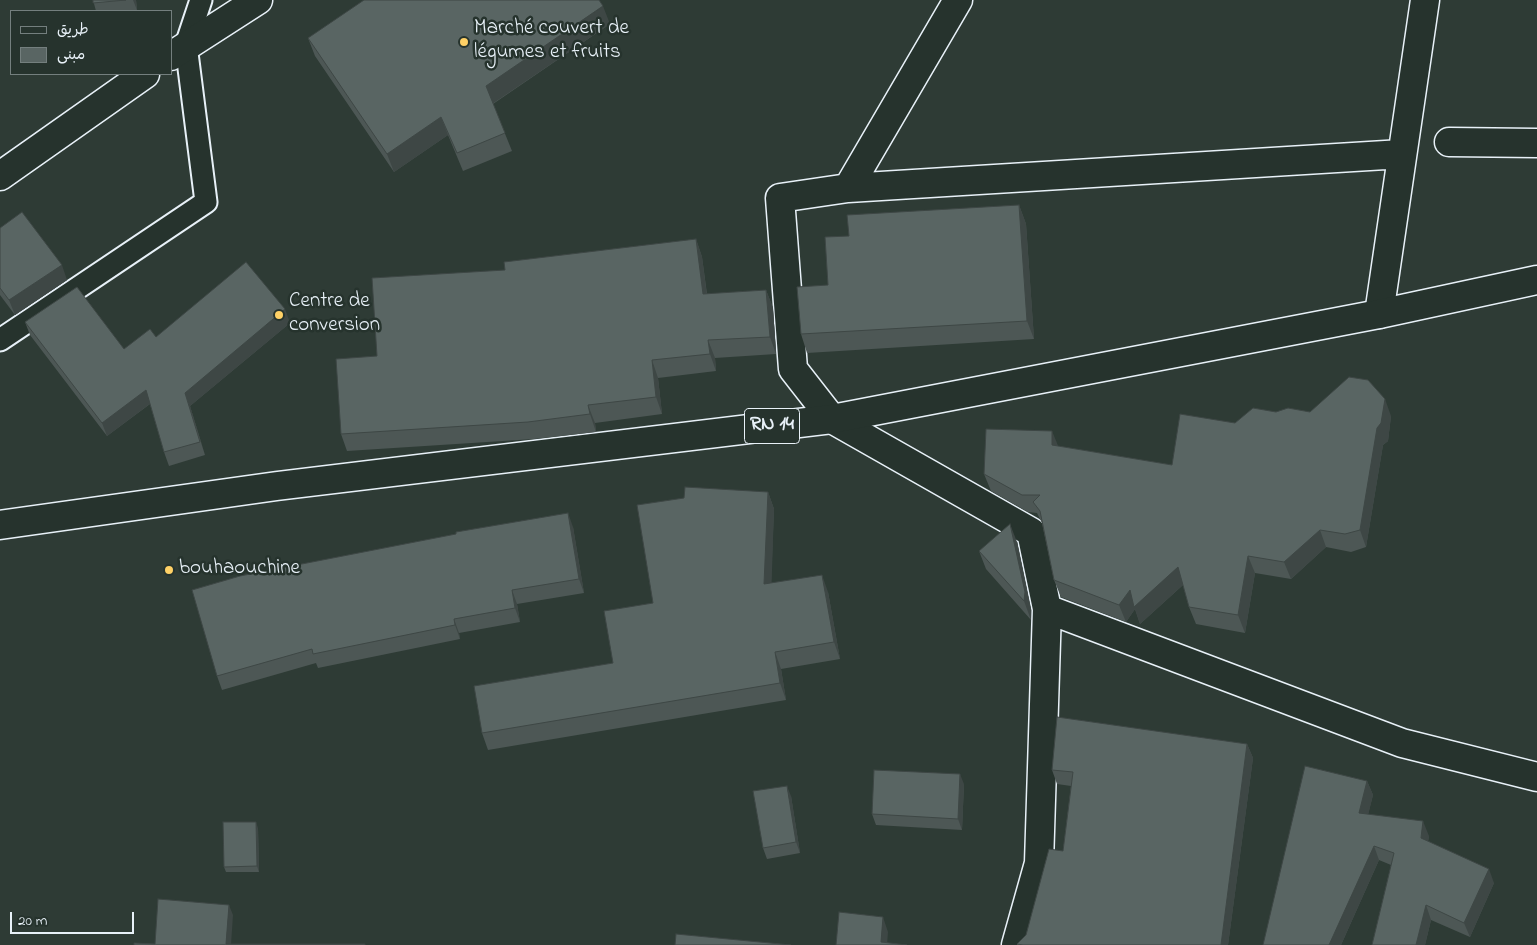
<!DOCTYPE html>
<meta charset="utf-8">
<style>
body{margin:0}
#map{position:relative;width:1537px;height:945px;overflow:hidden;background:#2e3b35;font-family:"Indie Flower","Playpen Sans Arabic",sans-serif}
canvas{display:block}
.legend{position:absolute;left:10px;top:10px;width:162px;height:65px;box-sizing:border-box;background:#26332d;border:1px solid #747f7e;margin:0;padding:6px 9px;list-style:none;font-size:15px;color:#e8f1f8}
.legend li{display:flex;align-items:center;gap:10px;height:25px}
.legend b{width:25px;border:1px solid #747f7e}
.scale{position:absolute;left:10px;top:912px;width:124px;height:22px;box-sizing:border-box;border:2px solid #e8f1f8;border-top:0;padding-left:6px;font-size:15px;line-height:18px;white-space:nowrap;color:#e8f1f8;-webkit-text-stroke:4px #26332d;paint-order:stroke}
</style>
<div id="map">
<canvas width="1537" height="945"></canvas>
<ul class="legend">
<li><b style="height:6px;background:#26332d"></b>طريق</li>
<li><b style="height:14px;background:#596563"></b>مبنى</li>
</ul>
<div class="scale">20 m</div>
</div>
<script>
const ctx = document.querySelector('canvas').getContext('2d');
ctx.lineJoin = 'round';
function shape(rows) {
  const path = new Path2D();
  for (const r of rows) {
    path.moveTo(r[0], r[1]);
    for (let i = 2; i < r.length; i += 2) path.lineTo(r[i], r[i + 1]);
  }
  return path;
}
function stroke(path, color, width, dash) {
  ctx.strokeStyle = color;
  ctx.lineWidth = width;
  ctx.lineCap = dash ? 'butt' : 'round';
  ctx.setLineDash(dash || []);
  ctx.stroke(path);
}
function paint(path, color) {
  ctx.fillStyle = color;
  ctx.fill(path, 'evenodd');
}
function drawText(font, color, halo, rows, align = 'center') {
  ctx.font = font + ' "Indie Flower",sans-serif';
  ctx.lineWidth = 5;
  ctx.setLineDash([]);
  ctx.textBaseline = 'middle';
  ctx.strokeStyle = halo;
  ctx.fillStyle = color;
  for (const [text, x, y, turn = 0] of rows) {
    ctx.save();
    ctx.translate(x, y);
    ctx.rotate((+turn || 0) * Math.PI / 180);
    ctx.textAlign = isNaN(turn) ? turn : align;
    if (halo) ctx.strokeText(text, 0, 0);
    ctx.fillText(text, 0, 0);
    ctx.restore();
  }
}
const service = shape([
 [0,340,206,202,186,45,201,0]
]);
const minor = shape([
 [958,0,848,188,1402,154],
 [171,56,258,0],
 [1449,142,1537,143],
 [0,176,145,74],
 [848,188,780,198,793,369,832,419,1031,532,1047,609,1039,863,1016,945],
 [1379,314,1425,0],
 [1047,609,1402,743,1537,777]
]);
const primary = shape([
 [0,525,277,486,832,419,1379,314,1537,280]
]);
const wall = shape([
 [93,0,136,0,137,10,123,11,96,11],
 [610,24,493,104,512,151,463,171,448,135,394,172,315,56,308,38],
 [1019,205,1026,224,1034,339,807,353,801,334,828,285,849,236],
 [0,228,67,280,15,315,0,295],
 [696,239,702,257,707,294,766,290,773,308,776,354,715,358,716,371,658,378,662,414,595,423,596,432,534,439,347,451,341,434,377,356],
 [25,322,124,349,156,337,290,323,190,406,205,455,169,466,164,452,150,404,107,436,30,335],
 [1276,412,1310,412,1391,416,1388,441,1383,445,1366,547,1351,552,1326,547,1291,579,1255,573,1245,633,1196,624,1189,607,1183,585,1140,624,1135,609,1126,622,1061,597,1054,580,1042,523,1037,513,1028,512,991,491,984,474,1058,446,1172,465,1235,423],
 [768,492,774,509,771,583,828,592,840,659,781,669,786,700,488,750,482,733,613,663,653,603,684,498],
 [573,527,584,593,517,604,520,622,459,633,460,639,318,668,316,663,222,690,217,676,456,534],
 [1017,542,1031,610,1031,620,986,569,979,551],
 [1247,744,1253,758,1228,945,1017,945,1017,944,1026,935,1063,851,1071,786,1057,784,1052,770],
 [1367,781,1373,795,1368,814,1429,836,1428,841,1494,883,1470,937,1431,920,1425,945,1372,945,1391,865,1379,860,1341,945,1263,945],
 [964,784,962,830,876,825,872,814],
 [791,796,800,853,767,859,763,848],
 [258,828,259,872,226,872,224,867]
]);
const shadedWall = shape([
 [133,0,136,0,137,10],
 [603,6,610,24,492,104,486,86],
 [441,117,448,135,394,172,387,154],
 [1019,205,1026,224,1034,339,1027,321],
 [696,239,702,257,709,312,703,294],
 [62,265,67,280,15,315,9,300],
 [766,290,773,308,776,354,770,337],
 [285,309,290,323,190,406,205,455,185,393],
 [708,340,715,358,716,371,710,354],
 [652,360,658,378,662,414,656,397],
 [146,390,151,403,107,436,102,423],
 [1385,399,1391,416,1388,441,1383,445,1366,547,1360,530,1377,428],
 [588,405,595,423,596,432,590,414],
 [1052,431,1059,448,1052,445],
 [768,492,774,509,771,601,764,584],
 [568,513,573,527,584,593,579,579],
 [1010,524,1017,542,1031,610,1031,620,1024,601],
 [1320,530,1326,547,1291,579,1284,562],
 [1248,556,1255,573,1245,633,1238,615],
 [1178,567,1184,584,1140,624,1135,609,1126,622,1119,605,1130,590],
 [822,575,828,592,840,659,834,642],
 [512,590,517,604,520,622,515,608],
 [454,619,459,633,460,639,455,625],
 [775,652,781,669,786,700,780,683],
 [1247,744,1253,758,1228,945,1221,945],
 [960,774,964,784,962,830,958,819],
 [1367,781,1373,795,1365,828,1359,813],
 [787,786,791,796,800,853,796,842],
 [1423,821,1429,836,1427,852,1421,838],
 [256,822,258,828,259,872,257,866],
 [1374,846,1379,860,1341,945,1329,945],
 [1489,869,1494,883,1470,937,1464,923],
 [229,905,233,915,231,945,226,944],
 [1426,905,1431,920,1425,945,1416,945],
 [883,917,888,932,887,945,881,942]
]);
const building = shape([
 [93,0,126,0,93,3,93,0],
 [364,0,599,0,603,6,486,86,505,133,457,153,441,117,387,154,308,38,364,0],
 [1019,205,1027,321,801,334,797,287,828,285,825,237,849,236,847,215,1019,205],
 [22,212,62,265,9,300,0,288,0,228,22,212],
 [696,239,703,294,766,290,770,337,708,340,710,354,652,360,656,397,588,405,590,414,528,422,341,434,336,359,377,356,372,278,505,270,504,262,696,239],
 [246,262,285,309,185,393,200,442,164,452,146,390,102,423,25,322,77,287,124,349,150,329,156,337,246,262],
 [1349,377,1368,380,1385,399,1381,423,1377,428,1360,530,1345,534,1320,530,1284,562,1248,556,1238,615,1189,607,1178,567,1134,607,1130,590,1119,605,1054,580,1040,511,1033,502,1040,495,1022,495,984,474,986,429,1052,431,1052,445,1172,465,1180,414,1235,423,1253,408,1276,412,1288,408,1310,412,1349,377],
 [685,487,768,492,764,584,822,575,834,642,775,652,780,683,482,733,474,686,613,663,604,611,653,603,637,505,684,498,685,487],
 [568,513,579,579,512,590,515,608,454,619,455,625,313,654,312,649,217,676,192,590,240,576,456,534,456,532,568,513],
 [1010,524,1025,592,1024,601,979,551,1010,524],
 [1057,717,1247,744,1221,945,1023,945,1017,944,1026,935,1049,849,1063,851,1073,772,1052,770,1057,717],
 [1305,766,1367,781,1359,813,1423,821,1421,838,1489,869,1464,923,1426,905,1416,945,1372,945,1394,853,1374,846,1329,945,1263,945,1305,766],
 [874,770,960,774,958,819,872,814,874,770],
 [787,786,796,842,763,848,753,791,787,786],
 [223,822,256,822,257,866,224,867,223,822],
 [158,899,229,905,226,944,365,944,365,945,134,945,134,943,155,944,158,899],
 [839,912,883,917,881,942,907,945,836,945,839,912],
 [676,934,791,945,675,945,676,934]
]);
const markers = [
 [464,42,5,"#ffd166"],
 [279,315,5,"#ffd166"],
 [169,570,5,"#ffd166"]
];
const shields = [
 [772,426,55]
];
const shieldNames = [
 ["RN 14",772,426]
];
const poiNames = [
 ["Marché couvert de",474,30],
 ["légumes et fruits",474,54],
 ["Centre de",289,303],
 ["conversion",289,327],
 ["bouhaouchine",179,570]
];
stroke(service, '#e8f1f8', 25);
stroke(minor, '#e8f1f8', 31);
stroke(primary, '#e8f1f8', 31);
stroke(service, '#26332d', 21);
stroke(minor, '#26332d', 28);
stroke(primary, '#26332d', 28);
paint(wall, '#4d5755');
paint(shadedWall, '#3e4745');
paint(building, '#596563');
stroke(building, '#3e4745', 1);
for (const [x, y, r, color] of markers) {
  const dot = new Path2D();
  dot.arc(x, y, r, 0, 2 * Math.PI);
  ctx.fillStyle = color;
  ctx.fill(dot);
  stroke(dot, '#26332d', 2);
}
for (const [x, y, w] of shields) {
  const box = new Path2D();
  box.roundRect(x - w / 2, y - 17.5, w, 35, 4);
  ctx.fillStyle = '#26332d';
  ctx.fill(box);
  stroke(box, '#e8f1f8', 1);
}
drawText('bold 20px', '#e8f1f8', null, shieldNames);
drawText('21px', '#e8f1f8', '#26332d', poiNames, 'left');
</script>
